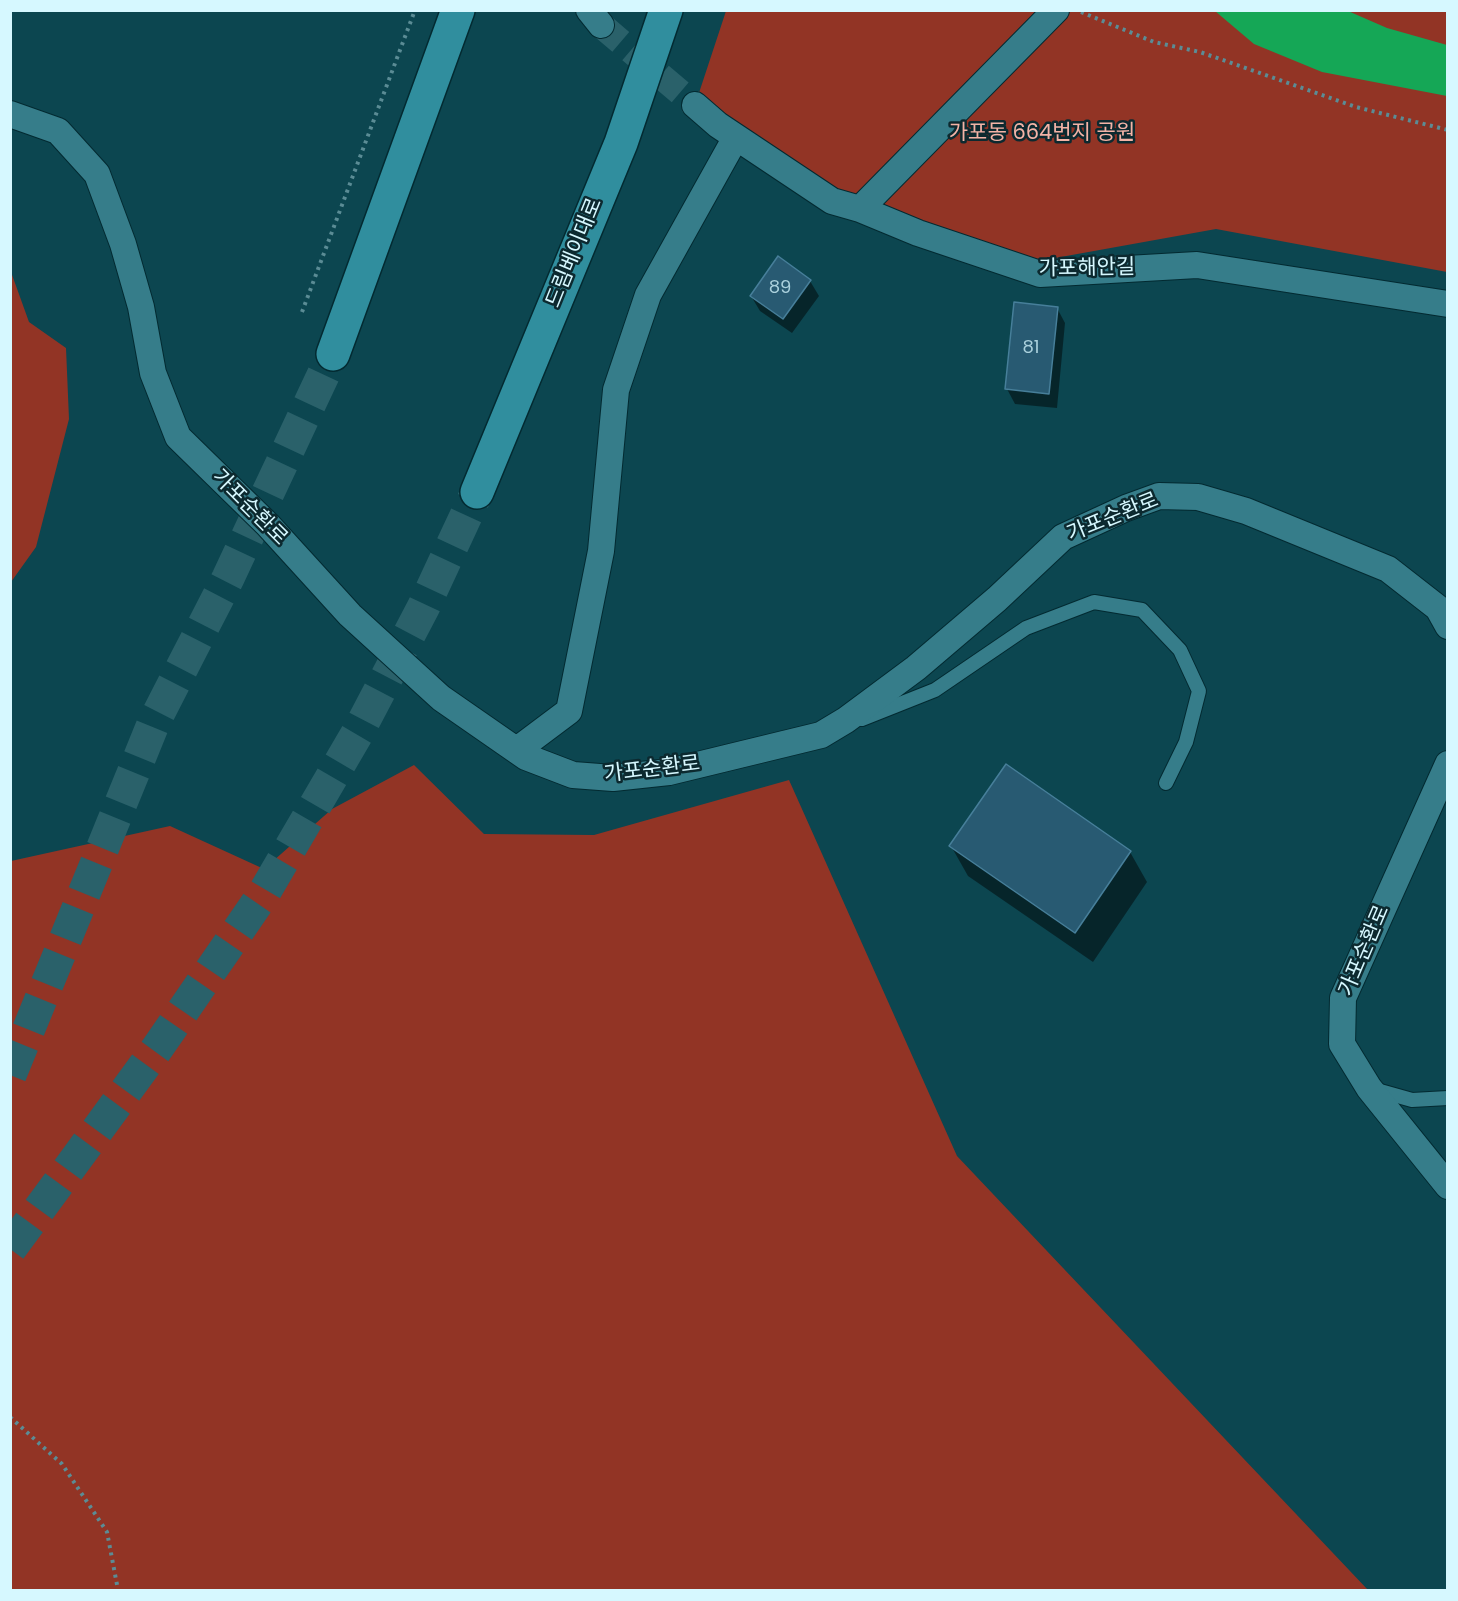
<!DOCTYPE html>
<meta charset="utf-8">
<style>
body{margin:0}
#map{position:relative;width:1458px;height:1601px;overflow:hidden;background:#0c4650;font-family:Poppins,sans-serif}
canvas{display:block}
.frame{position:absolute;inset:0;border:12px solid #d6f8ff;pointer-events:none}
</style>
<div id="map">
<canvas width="1458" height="1601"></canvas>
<div class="frame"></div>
</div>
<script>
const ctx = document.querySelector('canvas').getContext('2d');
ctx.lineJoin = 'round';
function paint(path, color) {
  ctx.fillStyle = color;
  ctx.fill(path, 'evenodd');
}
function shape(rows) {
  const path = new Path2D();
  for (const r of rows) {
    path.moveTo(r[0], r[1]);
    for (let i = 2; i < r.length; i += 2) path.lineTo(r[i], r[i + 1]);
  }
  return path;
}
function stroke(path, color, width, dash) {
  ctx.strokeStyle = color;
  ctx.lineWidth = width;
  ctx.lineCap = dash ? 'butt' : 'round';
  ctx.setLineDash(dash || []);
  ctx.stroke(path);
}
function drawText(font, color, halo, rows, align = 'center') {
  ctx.font = font + ' Poppins,"Noto Sans KR",sans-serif';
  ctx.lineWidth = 5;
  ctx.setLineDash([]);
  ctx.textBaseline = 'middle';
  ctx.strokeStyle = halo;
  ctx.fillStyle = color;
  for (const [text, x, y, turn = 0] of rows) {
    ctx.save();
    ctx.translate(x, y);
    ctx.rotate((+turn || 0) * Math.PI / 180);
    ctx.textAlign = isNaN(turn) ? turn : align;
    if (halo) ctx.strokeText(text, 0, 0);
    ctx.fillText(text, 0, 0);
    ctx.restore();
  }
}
const green = shape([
 [726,11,1447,11,1447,272,1216,229,1033,262,844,197,695,105],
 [11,272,29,322,66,348,69,419,36,547,11,582],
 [414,765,484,834,594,835,789,780,957,1156,1368,1590,11,1590,11,861,170,826,264,869,332,809]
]);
const water = shape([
 [1215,11,1348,11,1387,28,1447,45,1447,96,1322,72,1254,44]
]);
const shadow = shape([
 [810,281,819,296,792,333,760,311,751,296],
 [1057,308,1065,323,1057,408,1015,404,1007,389],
 [951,846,1130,852,1147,882,1093,962,968,876]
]);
const building = shape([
 [778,256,811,280,783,319,750,296,778,256],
 [1014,302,1058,307,1049,394,1005,389,1014,302],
 [1006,764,1131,851,1075,933,949,846,1006,764]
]);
const streetTunnel = shape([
 [601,25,695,105]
]);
const primaryTunnel = shape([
 [10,1075,154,722,228,578,333,354],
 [10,1249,156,1050,264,893,358,732,424,606,477,492]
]);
const path = shape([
 [1081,12,1154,42,1200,52,1356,107,1448,130],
 [302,312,415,10],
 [10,1417,62,1464,107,1532,118,1590]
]);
const lane = shape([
 [862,719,935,690,1026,628,1094,602,1142,610,1180,650,1199,691,1186,742,1166,783],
 [1373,1089,1412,1100,1448,1098]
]);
const street = shape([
 [589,10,601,25],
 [695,105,718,125,832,201,860,209,918,233,1040,274,1197,265,1448,304],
 [10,114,58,131,97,174,123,244,141,307,153,373,178,437,268,525,350,615,441,698,526,757,573,775,613,778,669,772,821,735,846,720,916,668,997,599,1063,537,1126,508,1159,496,1198,497,1246,511,1388,569,1438,608,1448,626],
 [860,209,1056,10],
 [517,750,569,711,601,551,616,390,648,295,736,137],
 [1448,764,1343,998,1342,1044,1369,1088,1448,1186]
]);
const primary = shape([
 [333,354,458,10],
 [477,492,621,143,666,10]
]);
const numberNames = [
 ["89",780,288],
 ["81",1031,348]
];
const parkNames = [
 ["가포동 664번지 공원",1042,134]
];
const streetNames = [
 ["드림베이대로",575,253,-68],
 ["가포해안길",1087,269,-1],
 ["가포순환로",249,508,45],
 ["가포순환로",1113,518,-22],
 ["가포순환로",652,770,-7],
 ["가포순환로",1365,951,-67]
];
paint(green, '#923425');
paint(water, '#15a756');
paint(shadow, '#0007');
paint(building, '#285a72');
stroke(building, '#477f9a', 1.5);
stroke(streetTunnel, '#2a616a', 26, [26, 13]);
stroke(primaryTunnel, '#2a616a', 33, [33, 16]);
stroke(lane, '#032a31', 16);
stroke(street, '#032a31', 28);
stroke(primary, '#032a31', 36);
stroke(path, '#5b8c95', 4, [3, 4.5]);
stroke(lane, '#367d8a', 14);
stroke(street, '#367d8a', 26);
stroke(primary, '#308e9e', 33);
drawText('18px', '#aad0dc', null, numberNames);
drawText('21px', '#f3b3a6', '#0c292f', parkNames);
drawText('21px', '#d6f8ff', '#0c292f', streetNames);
</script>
